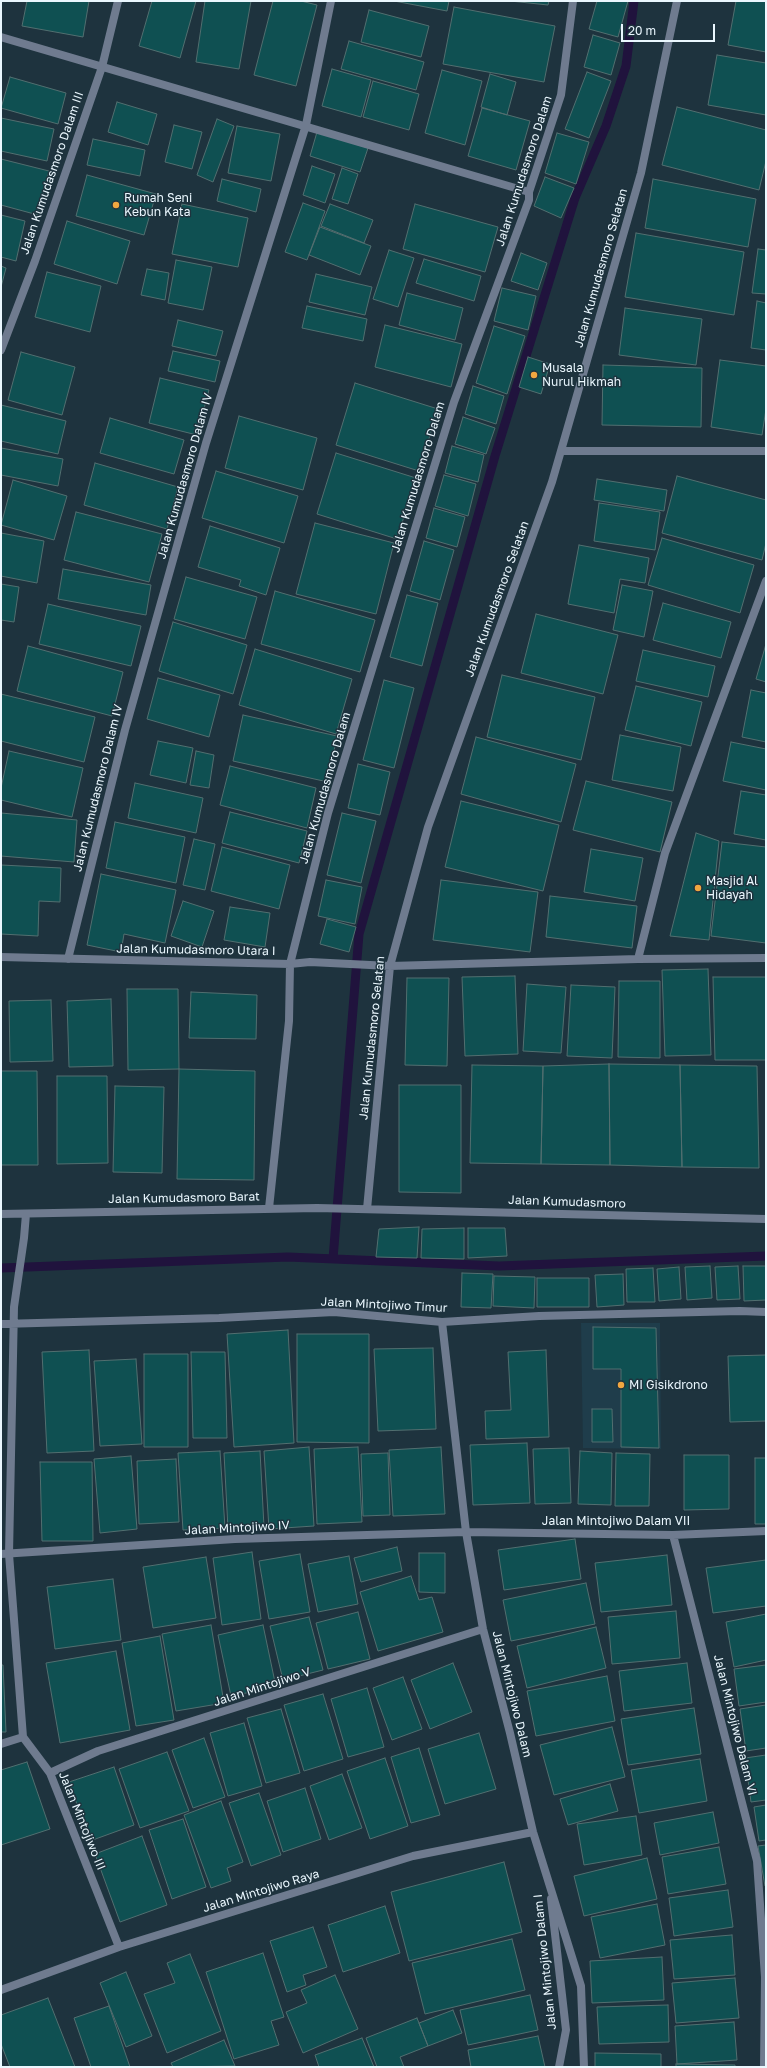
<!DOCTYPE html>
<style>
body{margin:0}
#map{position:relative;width:767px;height:2068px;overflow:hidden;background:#1e333e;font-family:"Golos Text",sans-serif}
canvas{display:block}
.frame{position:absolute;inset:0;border:2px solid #eaf7fe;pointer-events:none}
.scale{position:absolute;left:621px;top:24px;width:94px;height:18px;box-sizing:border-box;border:2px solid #eaf7fe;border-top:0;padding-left:5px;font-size:12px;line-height:14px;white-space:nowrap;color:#eaf7fe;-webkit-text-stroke:3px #1e333e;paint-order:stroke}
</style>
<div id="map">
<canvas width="767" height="2068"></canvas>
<div class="frame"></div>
<div class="scale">20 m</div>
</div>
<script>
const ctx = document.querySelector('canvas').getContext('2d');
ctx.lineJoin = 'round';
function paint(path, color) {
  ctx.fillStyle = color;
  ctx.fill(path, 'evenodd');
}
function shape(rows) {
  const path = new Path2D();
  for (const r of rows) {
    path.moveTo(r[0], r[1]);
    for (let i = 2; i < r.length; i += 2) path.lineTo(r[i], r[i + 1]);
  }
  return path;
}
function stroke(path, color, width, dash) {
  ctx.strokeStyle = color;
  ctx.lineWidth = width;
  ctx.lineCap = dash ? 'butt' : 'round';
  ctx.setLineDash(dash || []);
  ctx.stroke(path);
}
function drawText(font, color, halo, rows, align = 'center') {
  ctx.font = font + ' "Golos Text",sans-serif';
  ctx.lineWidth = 3;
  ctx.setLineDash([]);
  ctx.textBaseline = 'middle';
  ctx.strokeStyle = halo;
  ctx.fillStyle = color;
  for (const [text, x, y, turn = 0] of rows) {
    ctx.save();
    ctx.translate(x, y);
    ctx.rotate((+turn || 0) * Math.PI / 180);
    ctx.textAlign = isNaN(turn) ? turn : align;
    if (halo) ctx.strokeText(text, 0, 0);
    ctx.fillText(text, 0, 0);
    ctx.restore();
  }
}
const built = shape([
 [581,1323,660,1323,661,1449,583,1448]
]);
const stream = shape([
 [333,1259,359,934,495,456,575,198,606,126,626,66,634,1],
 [1,1268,288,1257,499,1266,766,1256]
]);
const building = shape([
 [27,1,89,1,83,37,22,26,27,1],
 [152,1,196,1,180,58,139,46,152,1],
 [205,1,251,1,239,69,196,62,205,1],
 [273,1,301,1,317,5,296,86,254,75,273,1],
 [394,1,449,1,447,11,394,1],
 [510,1,549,1,548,5,510,1],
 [597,1,628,1,618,37,589,29,597,1],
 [736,1,766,1,766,52,728,45,736,1],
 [454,7,555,26,544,82,443,64,454,7],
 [369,10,429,26,421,57,361,42,369,10],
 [593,35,620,43,611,75,584,67,593,35],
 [349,41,424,62,416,90,341,69,349,41],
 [717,55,766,63,766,115,708,105,717,55],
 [332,69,371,80,361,117,322,106,332,69],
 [442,70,482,81,465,145,425,133,442,70],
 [587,72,611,81,589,138,565,129,587,72],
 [490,74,516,82,507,115,481,107,490,74],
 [10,77,66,93,58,124,1,108,10,77],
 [373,81,419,94,409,130,363,117,373,81],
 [117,102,157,114,148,145,108,132,117,102],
 [677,107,766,130,766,161,759,190,662,165,677,107],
 [482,108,530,121,516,170,468,156,482,108],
 [1,118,54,129,47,161,1,151,1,118],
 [217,119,234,126,213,182,197,175,217,119],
 [174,125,202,132,192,169,165,162,174,125],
 [237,126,280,134,271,181,228,173,237,126],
 [317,132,368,148,360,172,310,156,317,132],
 [557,133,589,142,576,184,545,173,557,133],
 [93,139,145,150,140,176,87,165,93,139],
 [1,159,49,171,38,215,1,205,1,159],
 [312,166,335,174,325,203,303,195,312,166],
 [342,168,358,174,348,204,332,199,342,168],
 [87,175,156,194,144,235,76,216,87,175],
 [545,177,574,188,561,218,534,206,545,177],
 [222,179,261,189,256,212,217,201,222,179],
 [653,179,756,199,748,247,645,228,653,179],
 [303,203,325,211,307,260,285,252,303,203],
 [182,204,248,218,238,267,172,254,182,204],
 [330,204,373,220,364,243,321,226,330,204],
 [415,204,498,227,485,272,403,249,415,204],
 [1,215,25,221,16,261,1,257,1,215],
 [67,221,130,241,117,284,54,264,67,221],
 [320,227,371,246,360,275,309,255,320,227],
 [636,233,744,252,734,315,625,297,636,233],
 [758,249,766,250,766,294,752,293,758,249],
 [389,250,414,258,398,307,373,299,389,250],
 [521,253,547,263,538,290,511,281,521,253],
 [424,259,481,276,474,301,416,283,424,259],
 [176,260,212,267,203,310,168,303,176,260],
 [1,266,6,268,1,287,1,266],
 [147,269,169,273,165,300,141,295,147,269],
 [47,272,101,286,90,332,35,317,47,272],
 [316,274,372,287,365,315,309,302,316,274],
 [502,288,536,296,528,330,494,321,502,288],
 [407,293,463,308,455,340,399,325,407,293],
 [757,301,766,303,766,350,751,348,757,301],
 [307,306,367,319,363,341,302,328,307,306],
 [625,308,702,319,696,365,619,355,625,308],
 [178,320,223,331,216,356,172,346,178,320],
 [385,325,462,344,451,387,375,367,385,325],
 [494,326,525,336,507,394,476,383,494,326],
 [173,351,220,361,215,382,168,371,173,351],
 [21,352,75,367,62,415,8,400,21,352],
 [528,357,550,364,541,394,519,387,528,357],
 [720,360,766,366,766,409,762,435,711,427,720,360],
 [603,365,702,368,701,427,602,425,603,365],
 [160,378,209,390,197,435,149,423,160,378],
 [355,383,438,409,419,471,336,445,355,383],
 [473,386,504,396,496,424,465,414,473,386],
 [1,405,66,421,58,454,1,441,1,405],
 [239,416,317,438,303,490,225,468,239,416],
 [463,417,495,428,486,454,455,444,463,417],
 [110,418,184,440,174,474,100,453,110,418],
 [452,446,484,455,478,482,445,473,452,446],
 [1,448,63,459,58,486,1,475,1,448],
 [336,453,416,478,397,539,317,514,336,453],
 [95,463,178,487,167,529,84,505,95,463],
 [216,471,298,496,284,543,202,518,216,471],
 [444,475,476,484,468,516,435,506,444,475],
 [677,476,766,500,766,543,762,560,662,533,677,476],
 [597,479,667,490,664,511,594,500,597,479],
 [13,480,67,496,54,540,1,525,13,480],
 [599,503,660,512,655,550,594,541,599,503],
 [434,508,465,517,457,547,426,538,434,508],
 [76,512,162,534,149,582,64,560,76,512],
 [315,523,394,543,376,614,296,594,315,523],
 [210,526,280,548,266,595,239,586,241,580,198,567,210,526],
 [1,533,44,541,37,583,1,576,1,533],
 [662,538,754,565,740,613,648,585,662,538],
 [424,541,454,550,440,600,410,591,424,541],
 [579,545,649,558,645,583,620,579,614,613,568,604,579,545],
 [63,569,151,585,146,615,58,599,63,569],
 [186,577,257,597,245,639,174,619,186,577],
 [1,584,19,587,14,622,1,620,1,584],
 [622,585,653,591,644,637,613,630,622,585],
 [275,591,375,620,360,672,261,644,275,591],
 [407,595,438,603,422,666,390,657,407,595],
 [663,603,731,622,721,658,653,640,663,603],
 [48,604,141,626,131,666,39,644,48,604],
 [536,614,618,635,603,694,521,673,536,614],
 [173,622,247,645,233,694,159,671,173,622],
 [766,644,766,682,756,679,766,644],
 [28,646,123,672,112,716,17,691,28,646],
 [255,649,352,679,336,734,239,705,255,649],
 [643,650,715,666,708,697,636,681,643,650],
 [502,675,595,697,581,760,487,737,502,675],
 [158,678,220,695,209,737,147,719,158,678],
 [384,680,414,688,394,768,363,760,384,680],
 [636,686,702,702,691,746,625,730,636,686],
 [751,690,766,693,766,742,742,737,751,690],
 [1,694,95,717,84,762,1,741,1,694],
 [243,715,337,736,328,782,233,761,243,715],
 [620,735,681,747,673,791,612,780,620,735],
 [476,737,576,764,561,822,461,794,476,737],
 [158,741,193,748,186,783,150,775,158,741],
 [731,742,766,749,766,790,723,781,731,742],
 [9,751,83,768,72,817,1,800,1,788,9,751],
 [196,751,214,755,209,788,190,785,196,751],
 [358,764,390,772,380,815,348,808,358,764],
 [230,766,316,788,307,828,220,805,230,766],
 [586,781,672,802,660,852,573,830,586,781],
 [135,783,203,798,196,833,128,818,135,783],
 [741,791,766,795,766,840,734,834,741,791],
 [461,801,559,825,543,891,445,867,461,801],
 [230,812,307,831,299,863,222,843,230,812],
 [1,813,77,820,74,862,1,856,1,813],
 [342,813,376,821,361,883,327,875,342,813],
 [115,822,185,837,176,883,106,868,115,822],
 [696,833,719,841,709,940,670,936,696,833],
 [194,839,215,844,205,890,183,885,194,839],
 [722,842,766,847,766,943,711,936,722,842],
 [222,847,290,865,279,909,211,891,222,847],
 [591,849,643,858,635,901,584,892,591,849],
 [1,865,61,868,60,902,39,901,38,936,1,934,1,865],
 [101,874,176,890,165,943,124,934,121,952,87,945,101,874],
 [326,880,362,887,355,924,318,916,326,880],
 [441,880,538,892,530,952,433,940,441,880],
 [550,896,637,906,632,948,546,937,550,896],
 [183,901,214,911,202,947,171,936,183,901],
 [230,907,270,913,265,947,224,940,230,907],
 [327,919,356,927,349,952,320,944,327,919],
 [708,969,711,1055,665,1056,662,970,708,969],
 [515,976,518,1054,465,1056,462,977,515,976],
 [713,977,766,977,766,1060,715,1060,713,977],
 [407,978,449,978,447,1066,405,1065,407,978],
 [619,981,660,981,660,1058,618,1057,619,981],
 [527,984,566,987,561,1053,523,1051,527,984],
 [571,985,615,987,612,1058,567,1056,571,985],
 [127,989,178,989,179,1069,128,1070,127,989],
 [191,992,257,995,256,1039,189,1038,191,992],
 [111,999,113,1066,69,1067,67,1001,111,999],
 [51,1000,53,1061,10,1062,9,1001,51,1000],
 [609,1064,680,1065,682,1167,610,1165,609,1064],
 [609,1064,610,1165,541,1164,543,1066,609,1064],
 [472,1065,543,1066,541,1164,470,1163,472,1065],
 [680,1065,757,1066,759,1168,682,1167,680,1065],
 [179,1069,255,1071,254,1180,177,1179,179,1069],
 [1,1071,37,1071,38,1165,1,1165,1,1071],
 [57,1076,107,1076,108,1163,57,1164,57,1076],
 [399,1085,461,1085,461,1193,399,1192,399,1085],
 [115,1086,164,1087,162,1173,113,1172,115,1086],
 [419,1227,417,1258,376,1257,379,1229,419,1227],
 [464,1228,464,1259,421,1258,422,1229,464,1228],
 [468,1228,505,1228,507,1256,468,1258,468,1228],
 [710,1266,712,1298,687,1300,685,1267,710,1266],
 [738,1266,740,1299,717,1300,715,1267,738,1266],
 [743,1266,766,1266,766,1300,744,1301,743,1266],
 [679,1267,681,1299,659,1301,657,1269,679,1267],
 [653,1268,655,1302,627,1302,626,1269,653,1268],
 [462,1273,493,1274,491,1308,461,1307,462,1273],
 [623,1274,624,1305,597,1307,595,1275,623,1274],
 [494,1276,535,1277,534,1308,493,1306,494,1276],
 [537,1278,589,1278,589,1307,537,1307,537,1278],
 [593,1327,656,1328,659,1448,621,1447,621,1369,593,1369,593,1327],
 [288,1330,294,1443,234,1447,227,1334,288,1330],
 [297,1334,369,1334,369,1443,297,1442,297,1334],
 [433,1348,436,1429,378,1431,374,1349,433,1348],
 [89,1350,94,1451,47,1453,42,1352,89,1350],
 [546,1350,549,1437,486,1439,485,1411,511,1410,508,1352,546,1350],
 [191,1352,225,1352,227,1438,193,1438,191,1352],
 [144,1354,188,1354,188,1447,144,1447,144,1354],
 [766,1355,766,1421,730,1422,728,1356,766,1355],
 [136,1359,142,1444,100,1446,94,1361,136,1359],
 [592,1409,612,1409,613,1442,592,1442,592,1409],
 [527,1443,530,1503,473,1505,470,1445,527,1443],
 [309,1447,314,1526,269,1529,264,1451,309,1447],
 [358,1447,362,1522,317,1524,314,1449,358,1447],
 [441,1447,445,1514,393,1516,389,1450,441,1447],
 [569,1448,571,1503,535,1504,533,1449,569,1448],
 [220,1451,225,1528,183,1530,178,1453,220,1451],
 [260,1451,264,1527,228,1529,224,1453,260,1451],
 [580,1451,612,1453,611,1505,578,1504,580,1451],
 [388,1453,390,1515,363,1516,361,1454,388,1453],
 [616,1453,650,1454,649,1506,615,1506,616,1453],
 [684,1455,729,1455,729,1509,684,1510,684,1455],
 [131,1456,137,1529,100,1533,94,1459,131,1456],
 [755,1458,766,1458,766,1524,755,1524,755,1458],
 [176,1459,179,1522,139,1524,137,1461,176,1459],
 [40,1462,92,1462,93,1541,42,1541,40,1462],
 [575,1539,581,1579,504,1590,498,1550,575,1539],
 [397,1547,402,1571,361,1582,354,1558,397,1547],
 [252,1552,261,1619,222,1625,213,1558,252,1552],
 [419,1553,445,1553,445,1593,419,1592,419,1553],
 [300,1554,310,1612,269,1619,259,1561,300,1554],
 [667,1555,672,1605,601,1612,595,1563,667,1555],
 [349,1556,358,1604,318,1612,308,1564,349,1556],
 [206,1557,216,1618,153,1628,143,1567,206,1557],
 [766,1560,766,1606,713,1613,706,1568,766,1560],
 [411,1576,419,1600,432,1597,443,1632,378,1651,360,1592,411,1576],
 [113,1579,121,1640,55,1649,47,1587,113,1579],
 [586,1583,595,1624,511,1641,503,1600,586,1583],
 [676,1611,680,1658,612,1664,608,1617,676,1611],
 [358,1612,370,1659,328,1669,316,1623,358,1612],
 [766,1614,766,1660,734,1667,726,1622,766,1614],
 [309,1617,323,1670,283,1680,270,1626,309,1617],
 [211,1625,224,1703,176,1711,162,1634,211,1625],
 [263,1625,276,1687,231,1696,218,1635,263,1625],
 [596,1627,606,1668,527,1688,517,1646,596,1627],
 [160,1636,174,1720,136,1726,122,1643,160,1636],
 [116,1651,130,1730,60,1743,46,1663,116,1651],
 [453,1663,472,1712,430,1729,411,1680,453,1663],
 [687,1663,692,1703,624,1711,619,1671,687,1663],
 [1,1665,3,1665,6,1732,1,1732,1,1665],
 [766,1665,766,1702,739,1706,734,1669,766,1665],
 [607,1676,615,1721,536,1736,527,1691,607,1676],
 [403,1677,422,1729,392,1740,373,1688,403,1677],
 [367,1688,384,1747,348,1757,331,1699,367,1688],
 [323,1694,343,1759,304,1771,284,1705,323,1694],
 [766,1705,766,1748,746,1751,740,1709,766,1705],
 [694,1708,701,1754,628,1765,621,1719,694,1708],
 [281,1709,300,1773,266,1783,247,1718,281,1709],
 [244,1723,262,1786,228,1796,210,1733,244,1723],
 [612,1727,625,1777,554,1795,540,1745,612,1727],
 [479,1733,496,1789,445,1804,428,1749,479,1733],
 [204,1738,225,1797,193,1808,172,1750,204,1738],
 [419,1748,440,1815,411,1823,391,1757,419,1748],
 [167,1752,189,1811,140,1828,119,1769,167,1752],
 [766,1755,766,1800,751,1802,745,1758,766,1755],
 [385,1758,408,1826,370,1839,347,1771,385,1758],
 [700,1759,707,1801,639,1813,631,1770,700,1759],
 [27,1762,50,1829,1,1845,1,1770,27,1762],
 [114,1767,134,1825,90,1841,69,1782,114,1767],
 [342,1774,362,1828,329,1840,310,1786,342,1774],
 [610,1784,618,1811,568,1825,560,1799,610,1784],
 [305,1788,321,1839,283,1852,267,1801,305,1788],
 [259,1793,281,1855,251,1866,229,1803,259,1793],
 [221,1801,243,1862,227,1868,231,1881,211,1888,184,1815,221,1801],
 [766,1805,766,1840,759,1841,754,1807,766,1805],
 [713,1812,719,1843,660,1855,654,1823,713,1812],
 [636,1816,642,1855,584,1865,577,1824,636,1816],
 [183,1819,206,1887,172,1899,149,1830,183,1819],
 [142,1836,167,1905,120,1922,95,1854,142,1836],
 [766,1845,766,1886,765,1886,758,1846,766,1845],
 [719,1847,726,1884,668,1894,662,1857,719,1847],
 [647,1858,657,1899,584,1916,574,1876,647,1858],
 [504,1862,522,1932,409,1961,391,1892,504,1862],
 [728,1890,733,1927,674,1936,669,1898,728,1890],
 [657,1904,665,1945,600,1958,591,1917,657,1904],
 [385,1906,400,1953,343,1972,328,1925,385,1906],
 [313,1927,327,1967,303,1975,306,1985,287,1992,270,1941,313,1927],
 [732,1935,735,1975,674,1979,670,1940,732,1935],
 [512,1939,525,1990,425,2014,412,1963,512,1939],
 [263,1953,284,2017,271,2021,279,2045,234,2059,206,1972,263,1953],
 [190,1954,221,2031,167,2053,144,1994,175,1983,167,1963,190,1954],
 [662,1957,664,2000,592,2003,590,1961,662,1957],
 [126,1972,152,2036,126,2047,100,1983,126,1972],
 [335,1975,358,2029,303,2053,286,2012,307,2003,301,1990,335,1975],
 [735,1978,739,2018,676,2023,672,1983,735,1978],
 [530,1995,538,2030,468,2045,460,2010,530,1995],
 [48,1998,75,2067,10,2067,1,2044,1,2015,48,1998],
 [668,2005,669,2042,599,2044,597,2007,668,2005],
 [109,2006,130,2067,91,2067,74,2018,109,2006],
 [453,2010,462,2033,428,2046,419,2023,453,2010],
 [417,2018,428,2046,400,2057,404,2067,377,2067,366,2038,417,2018],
 [734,2022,737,2060,677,2064,675,2026,734,2022],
 [538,2036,545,2067,471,2067,468,2050,538,2036],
 [362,2038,374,2067,319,2067,315,2055,362,2038],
 [224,2040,235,2066,173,2067,171,2063,224,2040],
 [595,2053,661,2054,661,2067,595,2067,595,2053],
 [676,2064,735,2065,735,2067,676,2067,676,2064]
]);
const street = shape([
 [1,37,529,192],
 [1,350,35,261,102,67,118,1],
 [561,451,766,451],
 [1,957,290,964,310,962,390,966,638,959,766,958],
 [68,959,125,730,206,443,306,125,331,1],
 [638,959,665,853,766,581],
 [269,1208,289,1021,290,964,328,813,454,402,529,200,529,192,561,95,573,1],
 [367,1209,390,966,428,827,552,482,641,173,677,1],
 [1,1214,317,1208,766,1219],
 [26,1214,24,1238,14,1307,9,1554,23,1737,50,1773,119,1947],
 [442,1322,466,1532,483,1629,510,1733,533,1832,581,1986,584,2067],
 [1,1324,219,1318,334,1312,442,1322,539,1316,740,1311,766,1312],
 [673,1535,757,1861,765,1977,764,2067],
 [1,1554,235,1539,466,1532,673,1535,766,1531],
 [1,1744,23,1737],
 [50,1773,98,1751,483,1629],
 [551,1899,566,2030,559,2067],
 [1,1990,119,1947,413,1856,533,1832]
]);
const markers = [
 [116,205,4,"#f1a640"],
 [534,375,4,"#f1a640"],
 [698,888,4,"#f1a640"],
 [621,1385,4,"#f1a640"]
];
const streetNames = [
 ["Jalan Kumudasmoro Dalam",524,171,-72],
 ["Jalan Kumudasmoro Dalam III",52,173,-71],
 ["Jalan Kumudasmoro Selatan",601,268,-74],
 ["Jalan Kumudasmoro Dalam IV",185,476,-74],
 ["Jalan Kumudasmoro Dalam",418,477,-73],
 ["Jalan Kumudasmoro Selatan",497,599,-70],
 ["Jalan Kumudasmoro Dalam IV",98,788,-76],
 ["Jalan Kumudasmoro Dalam",325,788,-74],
 ["Jalan Kumudasmoro Utara I",196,950,1],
 ["Jalan Kumudasmoro Selatan",372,1038,-84],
 ["Jalan Kumudasmoro Barat",184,1198,-1],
 ["Jalan Kumudasmoro",567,1202,2],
 ["Jalan Mintojiwo Timur",384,1305,3],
 ["Jalan Mintojiwo Dalam VII",616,1521],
 ["Jalan Mintojiwo IV",237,1528,-3],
 ["Jalan Mintojiwo V",262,1687,-18],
 ["Jalan Mintojiwo Dalam",512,1694,76],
 ["Jalan Mintojiwo Dalam VI",735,1725,76],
 ["Jalan Mintojiwo III",82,1821,68],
 ["Jalan Mintojiwo Raya",261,1891,-17],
 ["Jalan Mintojiwo Dalam I",545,1962,-96]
];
const poiNames = [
 ["Rumah Seni",124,198],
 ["Kebun Kata",124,212],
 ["Musala",542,368],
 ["Nurul Hikmah",542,382],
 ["Masjid Al",706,881],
 ["Hidayah",706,895],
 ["MI Gisikdrono",629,1385]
];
paint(built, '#1f3d4b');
stroke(stream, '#20133d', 9);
paint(building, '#0f5052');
stroke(building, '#526f70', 1);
stroke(street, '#6f7b8f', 8);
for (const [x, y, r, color] of markers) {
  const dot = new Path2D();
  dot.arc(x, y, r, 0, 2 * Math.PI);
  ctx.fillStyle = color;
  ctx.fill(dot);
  stroke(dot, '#1e333e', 1.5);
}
drawText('12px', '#eaf7fe', '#1e333e', streetNames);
drawText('12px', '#eaf7fe', '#1e333e', poiNames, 'left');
</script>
